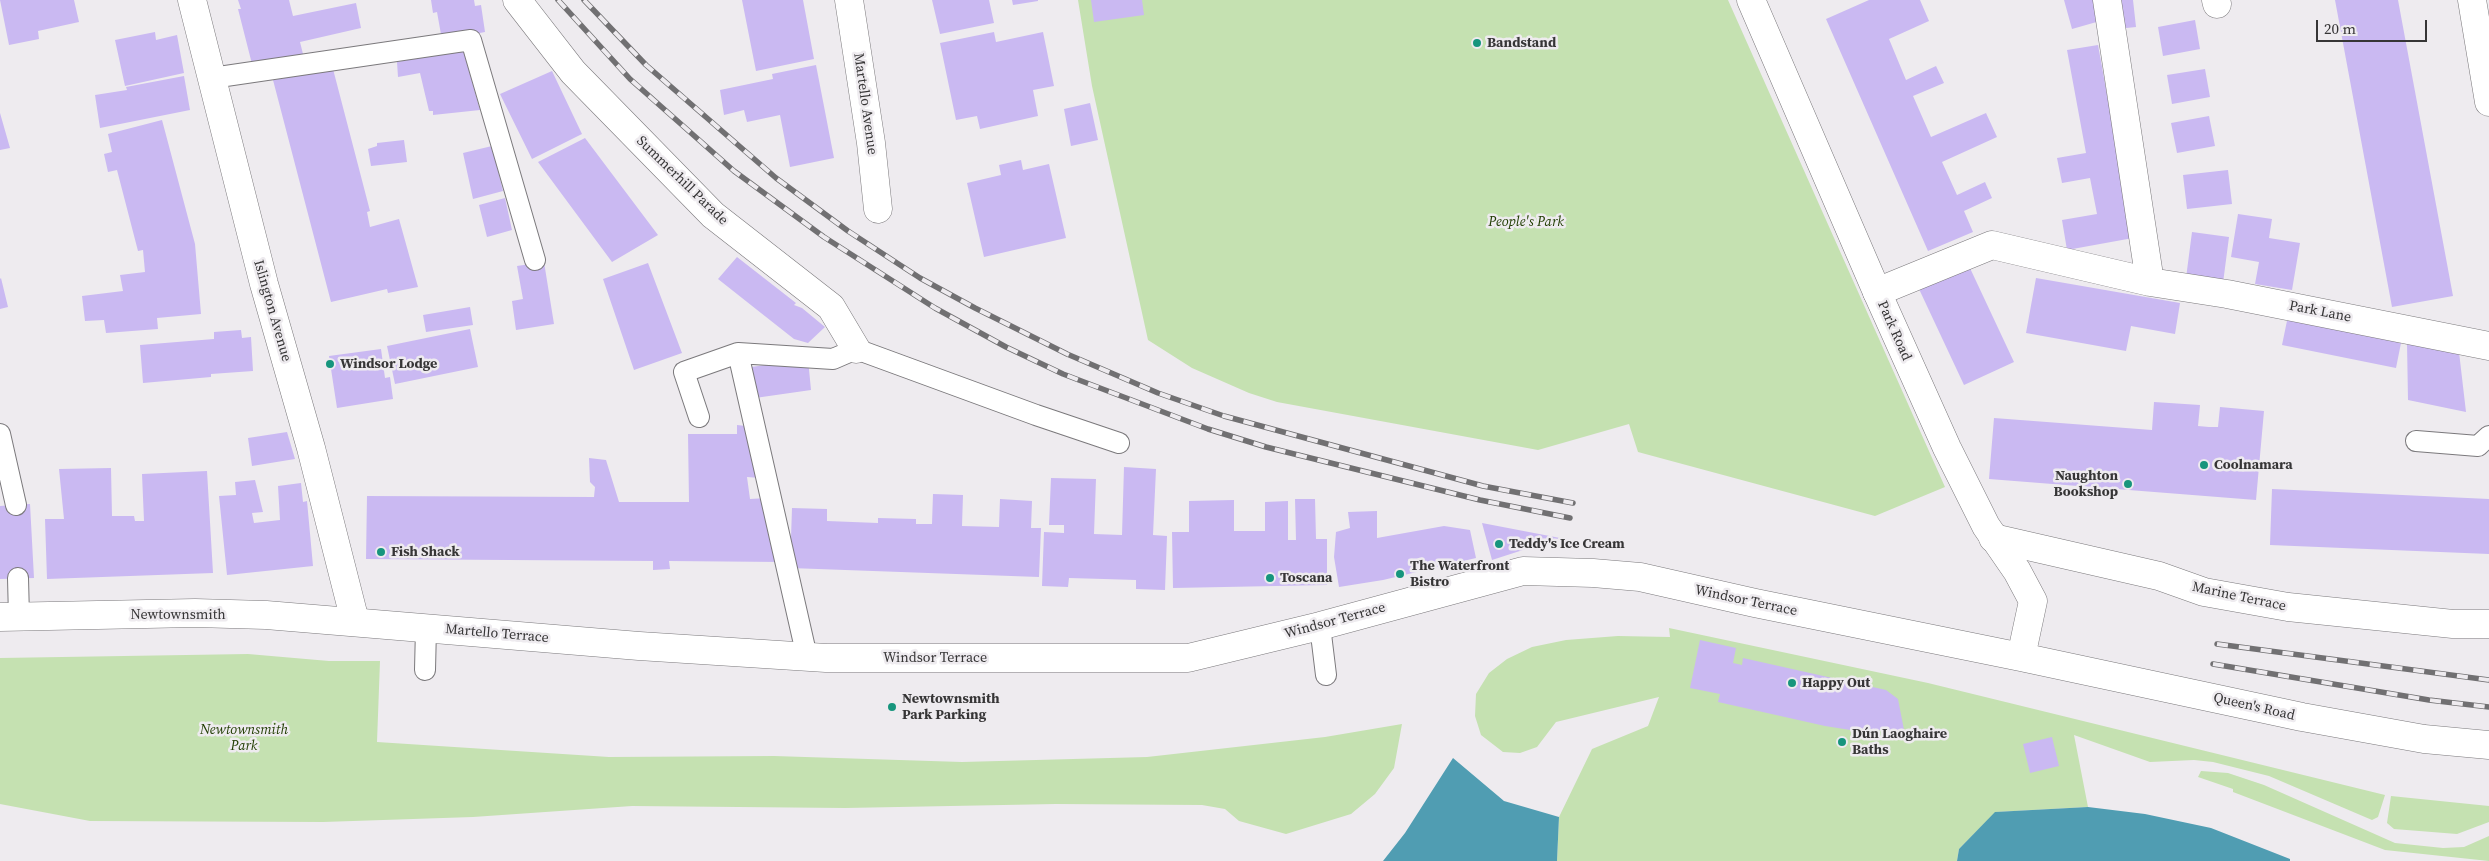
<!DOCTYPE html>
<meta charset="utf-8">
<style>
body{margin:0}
#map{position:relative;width:2489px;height:861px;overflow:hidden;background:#eeebef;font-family:"Source Serif 4",serif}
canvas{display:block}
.scale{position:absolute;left:2316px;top:20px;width:111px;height:22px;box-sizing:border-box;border:2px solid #363536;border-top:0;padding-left:6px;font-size:15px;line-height:18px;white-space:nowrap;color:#363536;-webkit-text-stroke:4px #eeebef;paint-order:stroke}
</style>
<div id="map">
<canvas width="2489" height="861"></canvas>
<div class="scale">20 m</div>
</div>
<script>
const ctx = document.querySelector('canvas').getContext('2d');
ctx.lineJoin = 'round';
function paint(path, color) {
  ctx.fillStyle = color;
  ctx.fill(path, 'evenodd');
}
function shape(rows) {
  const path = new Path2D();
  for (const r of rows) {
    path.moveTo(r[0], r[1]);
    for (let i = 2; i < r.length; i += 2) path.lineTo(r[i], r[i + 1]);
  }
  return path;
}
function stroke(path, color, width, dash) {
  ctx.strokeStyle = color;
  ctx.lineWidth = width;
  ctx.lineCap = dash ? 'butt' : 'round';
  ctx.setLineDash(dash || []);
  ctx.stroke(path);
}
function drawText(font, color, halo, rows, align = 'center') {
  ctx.font = font + ' "Source Serif 4",serif';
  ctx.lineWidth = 5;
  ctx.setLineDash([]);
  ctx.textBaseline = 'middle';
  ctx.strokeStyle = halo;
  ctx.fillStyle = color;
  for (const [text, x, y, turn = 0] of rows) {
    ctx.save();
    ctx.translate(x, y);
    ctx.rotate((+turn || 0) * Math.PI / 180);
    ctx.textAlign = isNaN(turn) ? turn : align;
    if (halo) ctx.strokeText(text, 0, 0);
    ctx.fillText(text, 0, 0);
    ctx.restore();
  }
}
const green = shape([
 [1078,0,1728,0,1945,487,1875,516,1638,452,1629,424,1538,450,1277,402,1249,393,1192,368,1148,340,1092,86],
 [1669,628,1928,683,2385,795,2378,817,2372,820,2269,776,2213,762,2194,760,2150,762,2074,735,2088,807,1996,812,1959,849,1957,861,1557,861,1559,817,1592,749,1648,726,1659,697,1556,722,1537,747,1520,753,1503,752,1481,735,1475,716,1476,694,1489,673,1507,659,1532,647,1566,640,1618,636,1670,637],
 [248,654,329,661,380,661,377,742,609,757,774,756,962,762,1147,757,1325,737,1402,724,1394,768,1375,794,1351,814,1286,834,1239,821,1225,809,1202,805,1056,804,845,808,632,806,473,817,323,822,90,821,0,804,0,658],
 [2201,771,2228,773,2264,785,2395,843,2443,848,2464,847,2489,836,2489,861,2385,850,2233,792,2233,789,2198,777],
 [2391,796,2489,806,2489,822,2457,834,2394,829,2387,823]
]);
const water = shape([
 [1453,758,1504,801,1559,817,1557,861,1383,861,1405,833],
 [2088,807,2145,814,2211,828,2290,859,2290,861,1957,861,1959,849,1995,812]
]);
const building = shape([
 [0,0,74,0,79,22,38,31,39,39,9,45],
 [238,0,289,0,293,16,356,3,361,28,300,42,304,58,252,64,238,9,241,9],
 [431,0,474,0,475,6,481,5,485,32,442,40,437,12,433,13],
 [742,0,803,0,814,59,756,71],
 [932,0,989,0,994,23,940,34],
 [1012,0,1038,0,1038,1,1013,5],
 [1091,0,1142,0,1144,15,1094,22],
 [1869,0,1920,0,1929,21,1889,39,1906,80,1936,66,1944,83,1913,96,1931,137,1986,113,1997,137,1942,162,1957,195,1985,182,1992,198,1964,211,1973,232,1928,251,1826,19],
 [2064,0,2093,0,2100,21,2072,29],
 [2114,0,2133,0,2136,27,2117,29],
 [2335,0,2398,0,2453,296,2392,307],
 [2195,20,2200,49,2163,56,2158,27],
 [155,32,156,40,177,35,184,73,125,86,115,40],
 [994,32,996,42,1043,32,1054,86,1033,90,1038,116,980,129,977,116,956,120,940,43],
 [2098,45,2133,238,2067,250,2062,220,2097,214,2090,178,2062,183,2057,158,2086,153,2067,50],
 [463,49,480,110,433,115,433,111,429,111,420,73,398,77,397,62],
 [816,65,834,158,790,167,780,115,747,122,744,110,724,115,720,90,773,79,772,74],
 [333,69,370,211,367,212,370,227,399,219,418,287,388,293,387,289,331,302,273,80],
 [2205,69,2210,97,2172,104,2167,75],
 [552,71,582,134,532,159,500,94],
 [184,76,190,110,100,128,95,95,127,90,126,87],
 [1090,103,1098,140,1071,146,1064,109],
 [0,113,10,148,0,150],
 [2209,116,2215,146,2177,153,2171,123],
 [162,120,195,244,201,314,157,318,158,329,106,333,104,320,85,321,82,296,123,291,120,275,145,272,143,250,138,251,117,170,108,172,104,154,112,152,108,134],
 [585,138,658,235,612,262,538,162],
 [404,140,407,162,371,166,368,149,377,146,377,143],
 [492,146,503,191,473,199,463,153],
 [1021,160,1023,170,1049,164,1066,238,984,257,967,183,1001,175,999,165],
 [2228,170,2232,204,2187,209,2183,175],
 [505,198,512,230,487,237,479,205],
 [2238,214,2272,219,2269,238,2300,243,2292,290,2255,284,2259,262,2231,257],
 [2192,232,2229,237,2223,283,2186,278],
 [737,257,796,303,794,305,802,308,825,327,808,343,794,339,761,313,718,279],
 [544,262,554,324,516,330,512,301,523,299,517,266],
 [648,263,682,353,634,370,603,279],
 [1969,266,2014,362,1964,385,1919,289],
 [1,278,8,307,0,309,0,279],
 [2036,278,2180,303,2175,334,2131,326,2126,351,2026,333],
 [470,307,473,325,426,332,423,315],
 [2288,316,2402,338,2396,368,2282,345],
 [470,329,478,367,395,384,387,346],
 [241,330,242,338,251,337,253,371,211,374,211,377,143,383,140,345,214,339,214,332],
 [2407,343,2459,352,2466,412,2408,400],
 [381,349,385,378,390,377,393,399,337,408,329,356],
 [808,359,811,390,755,398,751,367],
 [2154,402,2200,405,2198,426,2209,427,2218,427,2220,407,2264,411,2256,500,1989,479,1994,418,2152,430],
 [737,425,746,426,760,478,747,477,750,499,767,498,781,562,669,561,670,569,653,570,653,561,366,559,367,496,594,497,595,487,590,482,589,458,606,460,619,502,689,502,688,434,737,434],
 [287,432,295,459,252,466,248,438],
 [1124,467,1156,469,1153,535,1167,536,1165,590,1136,589,1136,580,1104,579,1069,578,1068,587,1042,586,1044,532,1064,533,1064,525,1049,525,1051,478,1096,479,1094,534,1122,535],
 [111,468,112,516,134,516,135,521,144,521,142,474,207,471,213,573,47,579,45,519,64,519,59,469],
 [255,480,263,512,252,513,254,523,280,520,278,486,301,483,303,502,307,501,313,566,227,575,219,496,236,495,235,482],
 [2272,489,2489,499,2489,554,2270,545],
 [933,494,963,495,962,526,999,527,1000,499,1032,501,1031,528,1041,528,1039,577,790,568,792,508,827,509,827,521,878,523,878,518,916,519,916,524,932,524],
 [1295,499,1315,499,1316,539,1327,539,1327,585,1173,588,1172,532,1189,532,1189,501,1234,500,1234,531,1265,531,1265,502,1288,501,1288,540,1296,540],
 [30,504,34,578,0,579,0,506],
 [1377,511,1377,538,1444,526,1470,530,1476,558,1383,580,1339,587,1334,557,1336,532,1350,528,1348,512],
 [1482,523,1560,538,1492,560],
 [1700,640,1736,648,1733,663,1742,665,1743,658,1886,690,1898,699,1905,735,1882,730,1863,732,1825,726,1718,702,1720,694,1690,688],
 [2052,737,2059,766,2030,773,2023,744]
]);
const service = shape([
 [212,78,471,40,535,260],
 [699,417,684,372,738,353],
 [0,434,16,505],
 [2416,441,2478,446,2489,436],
 [18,578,19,617],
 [1320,626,1326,675],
 [807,657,738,353,833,359,856,349,1036,415,1119,443],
 [425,670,426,628]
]);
const minor = shape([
 [192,0,264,284,311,448,355,621],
 [517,0,573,72,713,215,831,307,856,349],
 [849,0,871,143,878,209],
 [2107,0,2150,282],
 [2216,0,2217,4],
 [2472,0,2489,102],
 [1877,292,1992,245,2150,282,2227,294,2489,346],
 [1993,538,2159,576,2204,592,2288,607,2453,624,2489,624]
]);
const secondary = shape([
 [1751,0,1877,292,1947,448,1986,526,2017,571,2033,601,2021,657],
 [0,617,195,613,266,615,639,646,826,658,1188,658,1320,626,1523,571,1593,573,1640,577,1755,603,2021,657,2302,717,2424,739,2489,745]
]);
const rail = shape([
 [558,0,630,79,734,171,824,237,935,308,1006,347,1063,374,1208,429,1266,447,1480,500,1570,518],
 [584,0,646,65,776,178,848,231,920,278,975,308,1067,354,1158,393,1224,416,1483,486,1573,503],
 [2217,644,2489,680],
 [2213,664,2429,700,2489,707]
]);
const markers = [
 [1477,43,5,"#17957d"],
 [330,364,5,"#17957d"],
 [2204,465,5,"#17957d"],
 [2128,484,5,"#17957d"],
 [1499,544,5,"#17957d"],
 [381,552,5,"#17957d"],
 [1400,574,5,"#17957d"],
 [1270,578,5,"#17957d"],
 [1792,683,5,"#17957d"],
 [892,707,5,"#17957d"],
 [1842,742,5,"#17957d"]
];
const poiNames = [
 ["Bandstand",1487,43],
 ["Windsor Lodge",340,364],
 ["Coolnamara",2214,465],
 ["Naughton",2118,476,"right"],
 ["Bookshop",2118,492,"right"],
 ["Teddy's Ice Cream",1509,544],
 ["Fish Shack",391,552],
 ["The Waterfront",1410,566],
 ["Bistro",1410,582],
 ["Toscana",1280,578],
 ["Happy Out",1802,683],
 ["Newtownsmith",902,699],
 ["Park Parking",902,715],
 ["Dún Laoghaire",1852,734],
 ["Baths",1852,750]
];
const streetNames = [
 ["Martello Avenue",865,104,82],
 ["Summerhill Parade",682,181,44],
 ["Islington Avenue",272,311,74],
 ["Park Lane",2320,312,11],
 ["Park Road",1894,331,66],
 ["Marine Terrace",2239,597,12],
 ["Windsor Terrace",1746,601,12],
 ["Newtownsmith",178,615],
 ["Windsor Terrace",1335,621,-15],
 ["Martello Terrace",497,634,5],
 ["Windsor Terrace",935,658],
 ["Queen's Road",2254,707,13]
];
const parkNames = [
 ["People's Park",1526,222],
 ["Newtownsmith",244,730],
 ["Park",244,746]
];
paint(green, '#c5e1b1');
paint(water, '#509db2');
paint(building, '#cab9f2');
stroke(service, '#7b797c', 22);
stroke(minor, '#7b797c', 29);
stroke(secondary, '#7b797c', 29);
stroke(service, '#fff', 20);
stroke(minor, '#fff', 28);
stroke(secondary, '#fff', 28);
stroke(rail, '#717072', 5.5);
stroke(rail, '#eeebef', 4, [11]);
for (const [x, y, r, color] of markers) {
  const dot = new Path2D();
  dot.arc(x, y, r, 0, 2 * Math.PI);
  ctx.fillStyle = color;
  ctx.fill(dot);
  stroke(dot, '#eeebef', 2);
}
drawText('bold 14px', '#363536', '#eeebef', poiNames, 'left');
drawText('14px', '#363536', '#eeebef', streetNames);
drawText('italic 14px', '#223e03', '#eeebef', parkNames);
</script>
